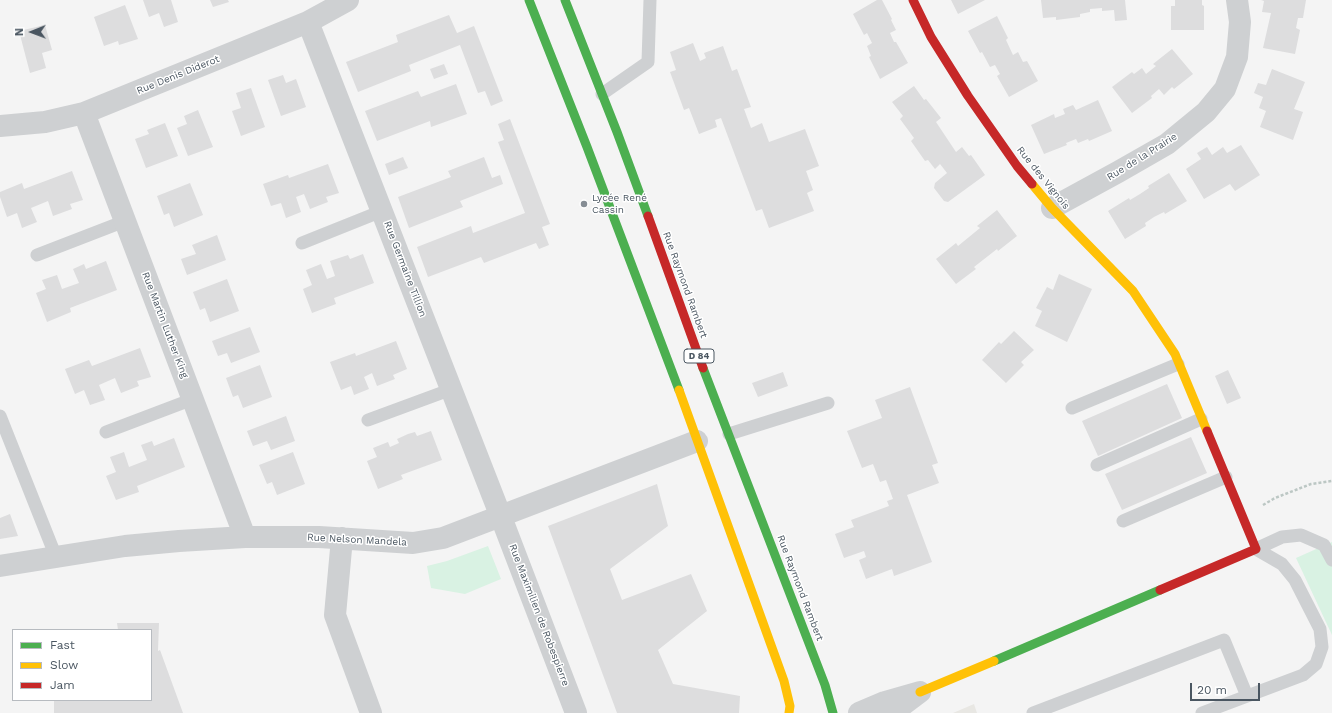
<!DOCTYPE html>
<meta charset="utf-8">
<style>
body{margin:0}
#map{position:relative;width:1332px;height:713px;overflow:hidden;background:#f4f4f4;font-family:"Work Sans",sans-serif}
canvas{display:block}
.legend{position:absolute;left:12px;top:629px;width:140px;height:72px;box-sizing:border-box;background:#fff;border:1px solid #b7bbc0;margin:0;padding:5px 7px;list-style:none;font-size:12px;color:#4a5661}
.legend li{display:flex;align-items:center;gap:8px;height:20px}
.legend b{width:20px;border:1px solid #b7bbc0}
.north{position:absolute;left:12px;top:12px;width:40px;height:40px;-webkit-text-stroke:3px #fff;paint-order:stroke;rotate:269deg;font-size:11px;font-weight:700;line-height:16px;text-align:center;color:#4a5661}
.north::after{content:'';display:block;margin:auto;width:14px;height:18px;background:#4a5661;clip-path:polygon(50% 0,100% 100%,50% 72%,0 100%)}
.scale{position:absolute;left:1190px;top:683px;width:70px;height:18px;box-sizing:border-box;border:2px solid #4a5661;border-top:0;padding-left:5px;font-size:12px;line-height:14px;white-space:nowrap;color:#4a5661;-webkit-text-stroke:3px #fff;paint-order:stroke}
</style>
<div id="map">
<canvas width="1332" height="713"></canvas>
<ul class="legend">
<li><b style="height:5px;background:#4caf50"></b>Fast</li>
<li><b style="height:5px;background:#ffc107"></b>Slow</li>
<li><b style="height:5px;background:#c62828"></b>Jam</li>
</ul>
<div class="north">N</div>
<div class="scale">20 m</div>
</div>
<script>
const ctx = document.querySelector('canvas').getContext('2d');
ctx.lineJoin = 'round';
function paint(path, color) {
  ctx.fillStyle = color;
  ctx.fill(path, 'evenodd');
}
function shape(rows) {
  const path = new Path2D();
  for (const r of rows) {
    path.moveTo(r[0], r[1]);
    for (let i = 2; i < r.length; i += 2) path.lineTo(r[i], r[i + 1]);
  }
  return path;
}
function stroke(path, color, width, dash) {
  ctx.strokeStyle = color;
  ctx.lineWidth = width;
  ctx.lineCap = dash ? 'butt' : 'round';
  ctx.setLineDash(dash || []);
  ctx.stroke(path);
}
function drawText(font, color, halo, rows, align = 'center') {
  ctx.font = font + ' "Work Sans",sans-serif';
  ctx.lineWidth = 3;
  ctx.setLineDash([]);
  ctx.textBaseline = 'middle';
  ctx.strokeStyle = halo;
  ctx.fillStyle = color;
  for (const [text, x, y, turn = 0] of rows) {
    ctx.save();
    ctx.translate(x, y);
    ctx.rotate((+turn || 0) * Math.PI / 180);
    ctx.textAlign = isNaN(turn) ? turn : align;
    if (halo) ctx.strokeText(text, 0, 0);
    ctx.fillText(text, 0, 0);
    ctx.restore();
  }
}
const commercial = shape([
 [974,704,977,713,953,713]
]);
const green = shape([
 [1332,542,1332,635,1296,558],
 [488,546,501,579,465,594,431,588,427,566,447,561]
]);
const building = shape([
 [143,0,171,0,178,22,164,27,159,13,149,17],
 [210,0,228,0,229,2,213,7],
 [877,0,882,0,892,19,891,20,896,30,890,33,894,42,896,42,908,63,880,79,869,57,871,56,867,46,872,43,867,33,864,35,853,14],
 [951,0,985,0,958,14],
 [1041,0,1125,0,1127,20,1115,21,1114,10,1102,11,1102,8,1090,9,1090,12,1080,14,1080,17,1056,20,1056,17,1043,18],
 [1175,0,1202,0,1202,5,1204,6,1204,30,1171,30,1171,6,1175,6],
 [1261,0,1306,0,1303,18,1298,18,1296,28,1300,30,1295,54,1263,48,1271,13,1262,12,1264,1],
 [125,5,138,39,119,45,118,41,104,46,94,17],
 [449,15,457,33,474,26,503,101,491,106,485,91,478,93,460,45,409,65,411,71,358,92,346,62,398,42,396,35],
 [997,16,1008,38,1006,40,1013,55,1018,52,1023,62,1027,61,1038,81,1009,97,997,76,1000,74,995,65,990,67,982,52,980,53,968,31],
 [45,25,52,50,42,53,46,68,30,73,19,31],
 [693,43,700,61,706,58,704,53,723,46,732,71,737,69,751,107,744,109,751,128,762,123,769,142,805,129,819,166,806,171,813,190,807,193,814,211,769,228,762,209,756,211,721,118,715,120,717,127,699,134,689,108,684,110,670,72,676,70,670,52],
 [1172,49,1193,74,1174,89,1172,87,1164,95,1159,89,1151,96,1152,98,1132,113,1112,87,1132,72,1134,74,1142,68,1146,74,1156,66,1153,64],
 [444,64,448,74,434,79,430,69],
 [1272,69,1305,82,1294,109,1303,112,1293,140,1260,127,1266,111,1259,108,1263,97,1254,93,1258,83,1266,85],
 [283,75,286,83,296,79,306,107,281,116,268,80],
 [456,84,467,114,431,127,430,121,377,141,365,111,418,91,421,97],
 [914,86,924,100,926,99,941,118,936,122,956,152,962,147,969,156,971,155,985,175,948,202,944,201,934,188,935,183,947,173,940,164,935,169,928,160,925,161,911,141,914,138,900,119,903,116,892,102],
 [251,88,265,127,241,136,232,111,241,108,236,93],
 [1098,100,1112,131,1089,141,1088,139,1078,143,1076,139,1066,143,1067,145,1044,154,1031,125,1054,114,1055,118,1065,114,1063,109,1073,105,1076,110],
 [198,110,213,147,188,156,177,128,187,124,184,116],
 [510,119,550,224,542,227,549,245,539,249,536,243,484,263,481,257,428,277,417,247,471,226,473,233,525,213,498,142,504,140,498,124],
 [165,123,178,156,146,168,135,139,149,134,147,130],
 [1241,145,1260,175,1235,191,1230,184,1204,199,1186,169,1201,159,1197,153,1207,147,1212,155,1223,147,1227,153],
 [403,157,408,168,389,175,385,164],
 [484,157,492,178,500,175,503,184,460,201,463,207,409,228,398,197,451,177,448,171],
 [328,164,339,193,326,197,328,202,310,209,304,194,296,197,301,212,286,218,281,203,271,206,263,184,288,175,289,178],
 [72,171,83,200,70,204,72,209,53,216,48,201,31,208,37,222,22,228,17,213,7,217,0,197,0,192,22,183,24,189],
 [1169,173,1187,201,1165,214,1164,212,1154,217,1145,223,1146,226,1125,239,1108,211,1129,198,1130,200,1140,194,1149,188,1148,186],
 [190,183,203,215,174,227,169,213,164,215,157,196],
 [997,210,1017,236,998,251,997,249,974,267,976,269,956,284,936,259,956,243,958,246,980,228,977,226],
 [217,235,226,260,187,275,181,259,196,254,192,245],
 [363,254,374,283,334,298,336,304,312,313,303,289,312,285,306,270,321,264,327,279,335,276,330,261,348,255,350,259],
 [106,261,117,290,70,308,71,312,47,322,36,293,46,289,42,280,57,275,62,289,79,283,73,269,84,264,86,269],
 [1059,274,1092,289,1067,342,1035,326,1042,311,1036,308,1047,287,1053,290],
 [227,279,239,311,210,322,205,308,200,310,193,292],
 [250,327,260,352,231,363,227,353,218,356,212,341],
 [1014,331,1034,350,1021,362,1024,365,1006,383,982,360,999,342,1001,344],
 [396,341,407,369,393,375,395,379,377,386,372,373,364,377,369,389,354,395,351,386,341,390,330,362,355,353,356,356],
 [140,348,151,377,137,381,139,386,121,393,115,378,99,385,105,400,90,405,84,390,75,394,65,369,89,360,92,366],
 [260,365,272,397,243,408,238,395,233,397,226,378],
 [1228,370,1241,398,1227,404,1215,376],
 [783,372,788,386,758,397,752,383],
 [1167,384,1182,418,1098,456,1082,421],
 [910,387,938,463,932,465,939,483,907,495,932,562,894,576,892,569,866,579,859,560,866,557,864,551,844,558,835,534,854,527,851,520,889,506,887,501,893,499,886,480,880,482,873,464,862,468,847,431,882,418,875,400],
 [286,416,295,441,271,450,267,441,253,446,247,431],
 [431,431,442,460,401,475,403,479,378,489,367,461,377,457,373,448,388,442,390,447,399,443,397,439,408,434,415,432,417,436],
 [1191,437,1207,473,1122,510,1105,474],
 [174,438,185,467,137,486,139,492,116,500,106,476,116,472,110,457,124,452,129,467,147,460,141,445,152,441,154,446],
 [293,452,305,484,277,495,272,482,267,484,259,465],
 [657,484,668,526,610,569,622,600,691,574,707,611,658,650,673,684,740,696,739,713,617,713,548,526],
 [10,514,18,536,0,539,0,518],
 [117,623,159,623,158,651,160,650,183,713,54,713,54,700,151,700,151,630,118,630]
]);
const path = shape([
 [1263,505,1275,498,1311,484,1332,481]
]);
const lane = shape([
 [602,94,648,62,650,0],
 [302,243,382,211],
 [37,255,125,221],
 [1072,408,1178,364],
 [0,416,56,557],
 [368,420,452,389],
 [106,432,193,399],
 [729,434,828,403],
 [1097,465,1201,419],
 [1123,521,1226,477],
 [1256,549,1282,537,1301,535,1324,545,1332,560],
 [1033,713,1224,640,1247,696],
 [1202,713,1303,675,1316,664,1322,647,1320,629,1295,580,1282,564,1256,549]
]);
const street = shape([
 [308,22,501,517,576,713],
 [84,113,245,537],
 [0,126,45,122,84,113,308,22,348,0],
 [1052,208,1118,172,1167,144,1206,112,1225,89,1237,57,1240,22,1237,0],
 [342,538,335,615,371,713],
 [0,566,125,546,179,541,245,537,319,537,413,543,443,538,697,441],
 [859,713,885,702,920,692,892,713]
]);
const fast = shape([
 [529,0,587,147,679,390],
 [565,0,617,132,648,216],
 [703,368,825,685,833,713],
 [994,661,1160,590]
]);
const slow = shape([
 [1032,184,1052,208,1133,291,1175,354,1207,431],
 [679,390,784,681,790,706,789,713],
 [920,692,994,661]
]);
const jam = shape([
 [913,0,931,37,968,96,1017,166,1032,184],
 [648,216,703,368],
 [1160,590,1256,549,1207,431]
]);
const markers = [
 [584,204,4,"#868d94"]
];
const shields = [
 [699,356,30]
];
const shieldNames = [
 ["D 84",699,356]
];
const streetNames = [
 ["Rue Denis Diderot",178,75,-22],
 ["Rue de la Prairie",1142,157,-32],
 ["Rue des Vignois",1043,178,51],
 ["Rue Germaine Tillion",405,269,69],
 ["Rue Raymond Rambert",685,285,70],
 ["Rue Martin Luther King",165,325,69],
 ["Rue Nelson Mandela",357,540,3],
 ["Rue Raymond Rambert",800,588,69],
 ["Rue Maximilien de Robespierre",539,615,69]
];
const poiNames = [
 ["Lycée René",592,198],
 ["Cassin",592,210]
];
paint(commercial, '#e8e7e3');
paint(green, '#d9f2e3');
paint(building, '#ddddde');
stroke(path, '#bcc7c4', 2.5, [3, 2]);
stroke(lane, '#ced0d2', 13);
stroke(street, '#ced0d2', 22);
stroke(fast, '#4caf50', 9);
stroke(slow, '#ffc107', 9);
stroke(jam, '#c62828', 9);
for (const [x, y, r, color] of markers) {
  const dot = new Path2D();
  dot.arc(x, y, r, 0, 2 * Math.PI);
  ctx.fillStyle = color;
  ctx.fill(dot);
  stroke(dot, '#fff', 1.5);
}
for (const [x, y, w] of shields) {
  const box = new Path2D();
  box.roundRect(x - w / 2, y - 7, w, 14, 3);
  ctx.fillStyle = '#fff';
  ctx.fill(box);
  stroke(box, '#4a5661', 1);
}
drawText('bold 9px', '#4a5661', null, shieldNames);
drawText('10px', '#4a5661', '#fff', streetNames);
drawText('10px', '#4a5661', '#fff', poiNames, 'left');
</script>
